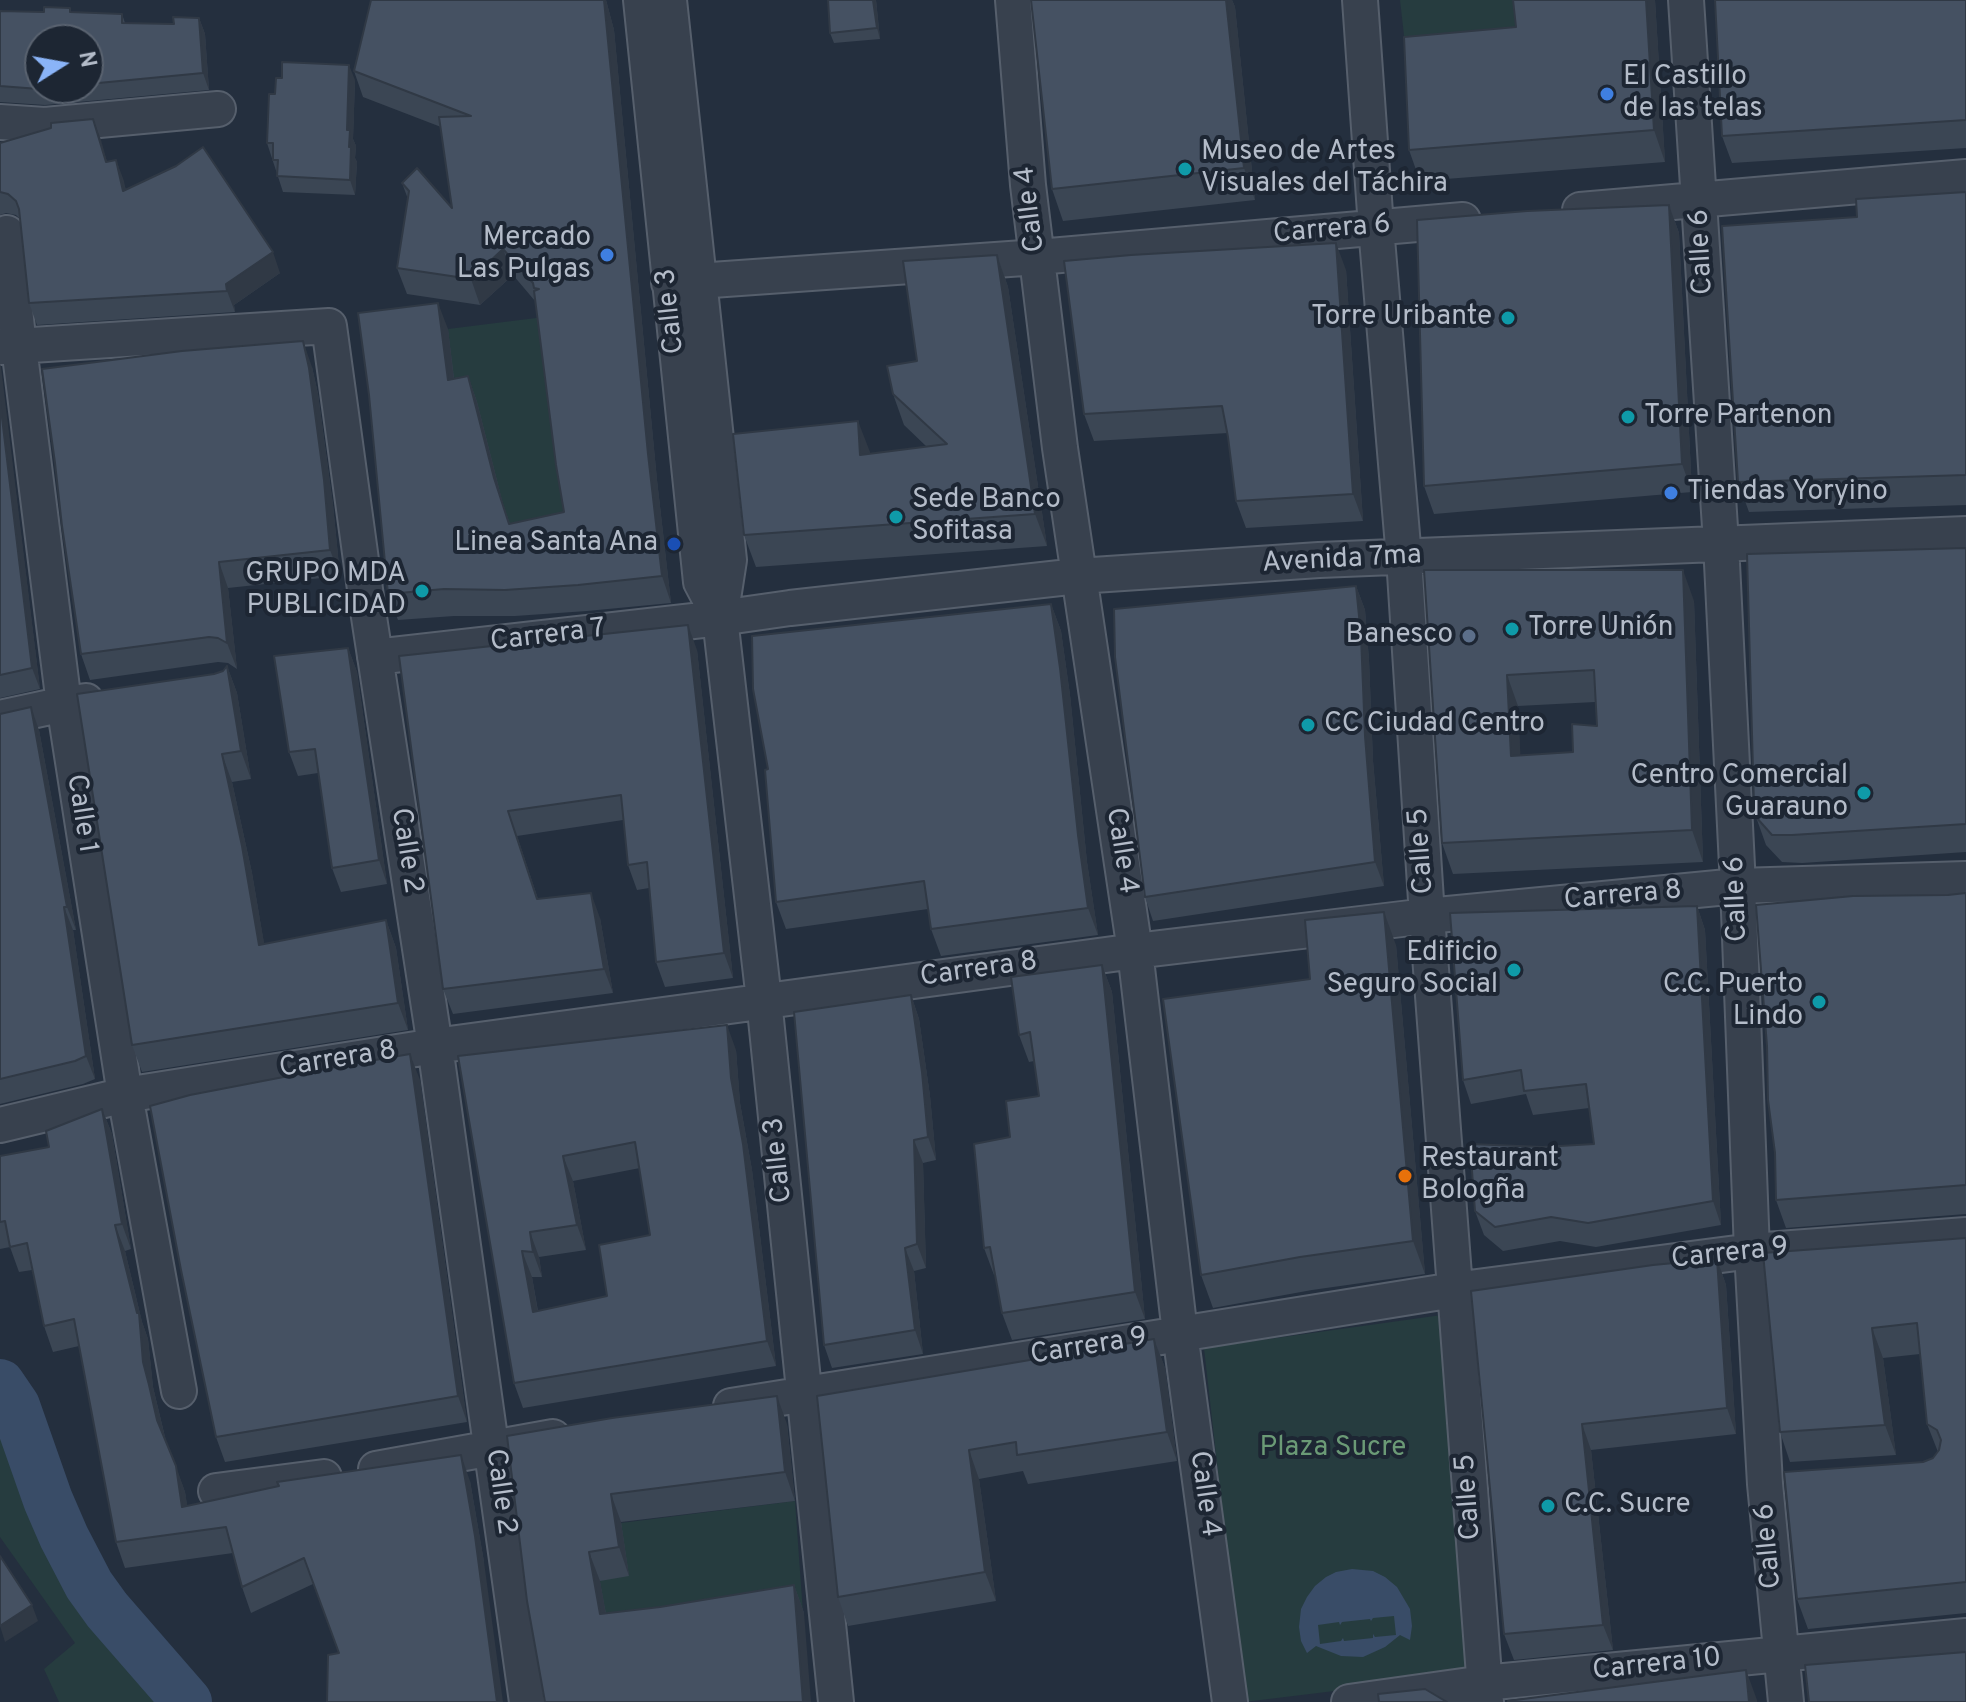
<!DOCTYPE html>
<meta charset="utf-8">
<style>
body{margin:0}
#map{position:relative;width:1966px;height:1702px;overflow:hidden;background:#242f3e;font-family:Overpass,sans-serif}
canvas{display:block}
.north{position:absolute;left:24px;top:24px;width:80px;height:80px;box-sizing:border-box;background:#1d2633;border:2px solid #59626f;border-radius:50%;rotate:79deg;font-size:22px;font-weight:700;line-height:32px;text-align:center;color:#b4bcc9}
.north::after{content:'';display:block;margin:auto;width:28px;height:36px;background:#8ab4f8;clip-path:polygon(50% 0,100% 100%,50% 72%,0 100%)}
</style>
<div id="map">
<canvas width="1966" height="1702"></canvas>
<div class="north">N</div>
</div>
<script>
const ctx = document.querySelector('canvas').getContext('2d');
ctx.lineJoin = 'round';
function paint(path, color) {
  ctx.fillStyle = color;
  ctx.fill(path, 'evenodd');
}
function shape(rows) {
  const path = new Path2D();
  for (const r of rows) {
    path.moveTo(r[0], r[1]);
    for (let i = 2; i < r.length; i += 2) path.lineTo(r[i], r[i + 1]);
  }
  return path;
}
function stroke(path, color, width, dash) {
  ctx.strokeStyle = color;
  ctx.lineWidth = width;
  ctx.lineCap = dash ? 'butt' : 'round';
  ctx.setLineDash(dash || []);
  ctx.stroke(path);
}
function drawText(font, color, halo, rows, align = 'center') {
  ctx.font = font + ' Overpass,sans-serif';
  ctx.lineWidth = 8;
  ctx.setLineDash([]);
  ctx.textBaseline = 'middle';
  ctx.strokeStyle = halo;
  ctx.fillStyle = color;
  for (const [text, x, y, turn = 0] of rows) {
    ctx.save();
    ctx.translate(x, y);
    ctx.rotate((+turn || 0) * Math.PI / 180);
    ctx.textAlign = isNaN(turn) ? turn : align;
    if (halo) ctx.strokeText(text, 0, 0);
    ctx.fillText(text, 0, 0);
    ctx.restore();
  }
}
const green = shape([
 [1400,0,1521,0,1527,58,1407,62],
 [544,317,574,538,518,550,457,406,448,329],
 [1442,1315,1466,1675,1244,1702,1204,1348],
 [0,1379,24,1400,34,1424,42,1482,57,1532,79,1568,110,1630,138,1673,169,1702,59,1702,44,1669,75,1643,0,1537],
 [795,1501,803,1613,541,1651,605,1610,600,1581,621,1523]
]);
const water = shape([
 [1352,1569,1373,1571,1385,1577,1397,1587,1410,1609,1412,1626,1410,1640,1400,1635,1385,1647,1363,1657,1341,1656,1316,1646,1307,1653,1301,1641,1299,1627,1301,1609,1307,1597,1315,1586,1326,1577,1336,1572],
 [1394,1616,1396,1635,1375,1637,1373,1634,1373,1638,1344,1641,1343,1638,1341,1641,1320,1644,1318,1625,1339,1622,1340,1625,1342,1622,1370,1619,1371,1621,1373,1618]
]);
const river = shape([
 [0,1384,15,1406,48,1500,64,1537,89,1585,107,1610,187,1702]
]);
const minor = shape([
 [641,0,701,582,720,618],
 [669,0,729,560,720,618,764,1000,836,1702],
 [1013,0,1028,185,1060,448,1135,951,1180,1333,1230,1702],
 [1360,0,1376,227,1404,558,1427,916,1486,1702],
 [1686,0,1721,543,1738,886,1752,1251,1765,1484,1786,1702],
 [0,122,45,125,218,109],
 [1580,210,1966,177],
 [7,233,19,347,64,704,125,1095,179,1391],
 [669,283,1038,257,1463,220],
 [0,347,329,326,367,604,435,1046,527,1702],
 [375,657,720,618,790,608,1078,576,1319,560,1966,534],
 [0,718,64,704,86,701],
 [0,1125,125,1095,435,1046,1135,951,1427,916,1738,886,1966,879],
 [731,1406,1454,1290,1752,1251,1966,1235],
 [376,1469,553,1437],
 [216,1491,324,1477],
 [1349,1702,1484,1683,1966,1636]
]);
const wall = shape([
 [371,0,606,0,614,30,657,480,671,603,587,611,515,616,454,616,398,620,388,594,448,329,454,378,468,376,477,402,503,504,510,524,564,512,535,301,513,275,480,305,407,294,397,268,408,199,402,183,452,208,441,127,363,97,354,71],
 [828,0,876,0,880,39,834,43,830,33],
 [1031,0,1232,0,1235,7,1255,200,1063,221,1052,189],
 [1655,0,1665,162,1420,181,1409,150,1516,27],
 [1966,0,1966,148,1732,163,1722,136],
 [0,11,122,14,125,23,174,24,199,18,205,34,209,90,45,105,0,102],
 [88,40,88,88,40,88],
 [355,80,353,139,356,146,355,158,357,162,355,195,283,192,267,143],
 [93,119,107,162,116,160,126,190,280,273,234,305,235,312,37,325,29,303,20,219,16,215,6,213,0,215,0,143],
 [1966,192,1966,505,1749,512,1738,482,1857,217],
 [1669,205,1679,233,1692,492,1434,514,1424,486],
 [997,255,1008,287,1047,546,756,567,744,535,870,452,870,454,927,447,904,425,893,394],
 [1346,270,1363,521,1246,528,1236,501,1228,433,1094,441,1084,414],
 [0,364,40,689,0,698],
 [312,367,318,394,333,505,340,576,228,588,237,669,228,663,218,662,90,680,81,654],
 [1966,548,1966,852,1802,863,1782,862,1766,845,1756,817],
 [1424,570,1694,601,1703,862,1453,874,1442,843],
 [1595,702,1597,726,1573,752,1520,755,1518,706],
 [1356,586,1365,610,1369,660,1373,761,1384,886,1153,921,1145,897],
 [1051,604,1061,631,1070,695,1087,862,1098,935,941,956,931,929,928,909,786,929,776,902],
 [348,648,357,672,387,884,341,892,332,868,318,773,298,776,289,752],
 [697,650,733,978,665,987,656,962,649,888,637,890,628,865,623,820,517,836,538,899,600,918,613,993,453,1014,443,989,399,656],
 [227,666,237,693,251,779,232,782,252,873,264,944,386,920,396,948,408,1030,142,1072,132,1045,214,674,223,671],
 [0,714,39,730,76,930,73,930,95,1079,83,1084,0,1104],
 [1966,893,1966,1214,1786,1228,1776,1200,1948,895],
 [1697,906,1705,930,1721,1225,1596,1247,1560,1241,1503,1251,1484,1235,1475,1211,1542,1147,1594,1144,1589,1108,1533,1115,1526,1094,1471,1104,1463,1080],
 [1396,945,1425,1274,1312,1290,1213,1308,1201,1275,1310,979],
 [1102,965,1112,992,1145,1319,1012,1340,1002,1313,995,1275,994,1275,984,1248,1010,1137,1039,1096,1034,1061,1029,1062,1019,1035],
 [911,995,919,1019,930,1096,936,1160,923,1163,926,1268,914,1271,923,1354,832,1368,824,1345],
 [736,1050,740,1103,752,1170,776,1366,523,1408,514,1383,458,1056],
 [640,1168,650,1235,607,1296,538,1311,532,1277,542,1277,539,1257,586,1250,573,1181],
 [420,1080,467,1422,225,1462,216,1437],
 [102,1109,112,1134,131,1249,125,1251,142,1322,148,1339,153,1387,166,1441,185,1492,187,1506,470,1481,484,1562,339,1653,313,1584,251,1613,242,1587,233,1553,125,1568,116,1542,79,1346,53,1352,44,1326,32,1270,19,1272,10,1247,0,1249,0,1156,49,1147],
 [1966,1238,1966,1613,1808,1629,1797,1599,1923,1462,1933,1458,1938,1452,1927,1424,1920,1354,1883,1358,1896,1455,1790,1462,1780,1432,1763,1253],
 [1717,1259,1726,1285,1736,1434,1591,1450,1613,1650,1514,1660,1504,1634,1471,1291],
 [1154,1339,1165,1368,1177,1461,1028,1484,1023,1471,979,1479,996,1601,848,1626,838,1597,817,1396],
 [612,1418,787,1424,795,1501,621,1522,629,1576,600,1581,606,1614,660,1607,794,1585,804,1613,545,1702]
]);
const shadedWall = shape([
 [604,0,606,0,614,30,657,480,671,603,662,576,648,454],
 [873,0,876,0,880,39,877,28],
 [1226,0,1232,0,1235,7,1255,200,1244,168],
 [1646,0,1655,0,1665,162,1654,130],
 [199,18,205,34,209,90,203,73],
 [349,65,355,80,353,139,356,146,355,158,357,162,355,195,350,180,347,130],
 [93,119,101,140,113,183,106,162],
 [116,160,124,181,130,213,123,191],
 [1669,205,1679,233,1692,492,1682,464],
 [1336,243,1346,270,1363,521,1353,494],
 [503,249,513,275,480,305,471,279],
 [273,252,280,273,234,305,235,312,227,291,226,284],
 [997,255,1008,287,1047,546,1035,514],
 [438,303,448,329,457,406,448,380],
 [303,341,312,367,318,394,333,505,340,576,330,550],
 [0,364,1,367,40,689,32,668,0,401],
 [468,376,477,402,503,504,518,550,494,478],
 [858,421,870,452,872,487,860,455],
 [219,562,228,588,237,669,227,643],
 [1683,570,1694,601,1703,862,1692,830],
 [1356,586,1365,610,1369,660,1373,761,1384,886,1375,862,1365,736],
 [1051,604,1061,631,1070,695,1087,862,1098,935,1088,908,1078,835],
 [688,625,697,650,733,978,724,953],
 [348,648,357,672,387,884,379,860],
 [227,666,237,693,251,779,241,751],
 [1507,675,1518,706,1522,787,1511,756],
 [31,707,39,730,76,930,67,907],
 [222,754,232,782,252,873,269,972,259,945],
 [591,893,600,918,613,993,604,969],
 [1697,906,1705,930,1721,1225,1713,1201],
 [64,907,73,930,95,1079,86,1056],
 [1384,912,1396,945,1425,1274,1413,1241],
 [386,920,396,948,408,1030,398,1003],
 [1102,965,1112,992,1145,1319,1135,1292],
 [911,995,919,1019,930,1096,936,1160,928,1137],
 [727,1025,736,1050,740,1103,752,1170,776,1366,767,1341,731,1078],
 [410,1054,420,1080,467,1422,458,1396],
 [102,1109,112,1134,131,1249,122,1224],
 [914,1140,923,1163,926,1268,917,1244],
 [563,1156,573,1181,586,1250,577,1225],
 [115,1225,125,1251,142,1322,148,1339,153,1387,167,1446,157,1420,143,1362,137,1313],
 [530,1232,539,1257,542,1277,533,1252],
 [905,1248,914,1271,923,1354,915,1330],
 [522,1251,532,1277,542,1337,533,1312],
 [1717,1259,1726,1285,1736,1434,1727,1408],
 [1872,1328,1883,1358,1896,1455,1885,1425],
 [1154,1339,1165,1368,1177,1461,1167,1432],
 [777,1396,787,1424,795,1501,785,1472],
 [1582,1424,1591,1450,1613,1650,1603,1625],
 [969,1450,979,1479,996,1601,985,1572],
 [461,1455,470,1481,484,1562,503,1702,497,1702],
 [176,1466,185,1492,192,1533,182,1507],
 [611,1494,621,1522,629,1576,619,1547],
 [589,1552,600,1581,611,1643,600,1614],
 [794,1585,804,1613,811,1702,803,1702],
 [32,1605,38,1621,5,1642,0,1626],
 [1746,1670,1757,1700,1757,1702,1749,1702]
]);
const building = shape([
 [371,0,604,0,648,454,662,576,578,585,505,590,444,589,388,594,369,395,358,313,438,303,448,380,468,376,494,478,509,524,564,512,556,465,534,291,539,289,534,288,533,283,503,249,471,279,397,268,409,191,402,183,417,168,452,208,439,117,471,116,354,71,371,0],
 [828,0,873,0,877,28,830,33,828,0],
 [1031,0,1226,0,1244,168,1052,189,1031,0],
 [1513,0,1646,0,1654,130,1409,150,1404,37,1516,27,1513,0],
 [1715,0,1966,0,1966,120,1722,136,1715,0],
 [44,7,70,8,70,12,122,14,122,23,174,24,173,17,199,18,203,73,88,84,88,40,40,40,40,88,46,88,39,89,0,86,0,11,44,12,44,7],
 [282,62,349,65,347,130,350,130,349,147,351,147,350,180,277,176,278,160,273,160,273,143,267,143,269,94,275,94,276,78,282,78,282,62],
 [93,119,106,162,116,160,123,191,176,166,203,147,273,252,226,284,227,291,29,303,19,209,16,201,8,194,0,192,0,143,51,128,51,123,93,119],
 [1966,192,1966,475,1738,482,1722,226,1857,217,1856,199,1966,192],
 [1669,205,1682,464,1424,486,1417,220,1527,211,1669,205],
 [1336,243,1353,494,1236,501,1228,437,1222,406,1084,414,1064,261,1131,255,1336,243],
 [997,255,1035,514,744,535,733,434,858,421,860,455,947,444,893,394,887,366,917,361,903,261,997,255],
 [303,341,309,368,324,480,330,550,219,562,227,643,218,638,209,637,81,654,62,526,55,463,42,369,182,351,303,341],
 [0,401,32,668,0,675,0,401],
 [1966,548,1966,824,1792,835,1772,835,1756,817,1754,806,1747,554,1966,548],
 [1424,570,1683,570,1692,830,1442,843,1424,570],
 [1594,670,1597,726,1572,724,1573,752,1511,756,1507,675,1594,670],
 [1356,586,1361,636,1365,736,1375,862,1145,897,1115,657,1114,609,1356,586],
 [1051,604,1060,668,1078,835,1088,908,931,929,924,881,776,902,765,770,768,769,753,689,752,636,1051,604],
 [688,625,724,953,656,962,647,862,628,865,621,795,508,811,537,899,591,893,604,969,443,989,399,656,688,625],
 [348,648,379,860,332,868,315,749,289,752,274,656,348,648],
 [227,666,241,751,222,754,242,846,259,945,386,920,398,1003,132,1045,77,694,214,674,223,671,227,666],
 [31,707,67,907,64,907,86,1056,75,1061,0,1079,0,714,31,707],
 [1966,893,1966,1185,1776,1200,1775,1153,1768,1100,1767,1046,1756,905,1853,896,1948,895,1966,893],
 [1697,906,1713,1201,1588,1223,1551,1217,1495,1227,1475,1211,1470,1144,1542,1147,1594,1144,1586,1084,1524,1091,1521,1070,1463,1080,1450,913,1697,906],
 [1384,912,1413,1241,1300,1257,1201,1275,1163,999,1310,979,1305,920,1384,912],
 [1102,965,1135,1292,1002,1313,990,1247,984,1248,974,1144,1010,1137,1006,1101,1039,1096,1030,1032,1019,1035,1011,977,1102,965],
 [911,995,922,1072,928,1137,914,1140,917,1244,905,1248,915,1330,824,1345,794,1012,911,995],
 [727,1025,731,1078,743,1144,767,1341,514,1383,458,1056,727,1025],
 [635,1142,650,1235,599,1245,607,1296,533,1312,522,1251,533,1252,530,1232,577,1225,563,1156,635,1142],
 [410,1054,458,1396,216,1437,181,1270,150,1106,190,1095,346,1065,410,1054],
 [102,1109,122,1224,115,1225,137,1313,139,1313,143,1362,149,1385,157,1420,176,1466,182,1507,279,1486,277,1482,461,1455,475,1536,497,1702,327,1702,328,1655,339,1653,304,1558,242,1587,226,1527,116,1542,74,1319,44,1326,27,1243,10,1247,5,1221,0,1222,0,1156,49,1147,46,1131,102,1109],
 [1966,1238,1966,1582,1797,1599,1784,1472,1923,1462,1933,1458,1939,1450,1941,1440,1937,1430,1927,1424,1917,1323,1872,1328,1885,1425,1780,1432,1763,1253,1966,1238],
 [1717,1259,1727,1408,1582,1424,1603,1625,1504,1634,1471,1291,1653,1265,1717,1259],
 [1154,1339,1167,1432,1017,1455,1016,1442,969,1450,985,1572,838,1597,817,1396,1154,1339],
 [777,1396,785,1472,611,1494,619,1547,589,1552,600,1614,660,1607,794,1585,803,1702,545,1702,527,1601,507,1436,612,1418,777,1396],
 [0,1556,32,1605,0,1626,0,1556],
 [1966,1652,1966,1702,1809,1702,1805,1665,1966,1652],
 [1746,1670,1749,1702,1508,1702,1508,1701,1746,1670],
 [1425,1689,1447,1702,1379,1702,1378,1694,1425,1689]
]);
const markers = [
 [1607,94,8,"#3f7fe0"],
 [1185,169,8,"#0f9aa8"],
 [607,255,8,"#3f7fe0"],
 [1508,318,8,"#0f9aa8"],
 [1628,417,8,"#0f9aa8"],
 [1671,493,8,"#3f7fe0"],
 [896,517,8,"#0f9aa8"],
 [674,544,8,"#1a4fb4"],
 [422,591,8,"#0f9aa8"],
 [1512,629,8,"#0f9aa8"],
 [1469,636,8,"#5c6f8a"],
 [1308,725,8,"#0f9aa8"],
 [1864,793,8,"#0f9aa8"],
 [1514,970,8,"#0f9aa8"],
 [1819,1002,8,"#0f9aa8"],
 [1405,1176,8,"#e8710a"],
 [1548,1506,8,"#0f9aa8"]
];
const poiNames = [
 ["El Castillo",1623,78],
 ["de las telas",1623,110],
 ["Museo de Artes",1201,153],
 ["Visuales del Táchira",1201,185],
 ["Mercado",591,239,"right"],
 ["Las Pulgas",591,271,"right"],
 ["Torre Uribante",1492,318,"right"],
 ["Torre Partenon",1644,417],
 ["Tiendas Yoryino",1687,493],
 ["Sede Banco",912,501],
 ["Sofitasa",912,533],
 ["Linea Santa Ana",658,544,"right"],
 ["GRUPO MDA",406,575,"right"],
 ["PUBLICIDAD",406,607,"right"],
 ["Torre Unión",1528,629],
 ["Banesco",1453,636,"right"],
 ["CC Ciudad Centro",1324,725],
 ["Centro Comercial",1848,777,"right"],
 ["Guarauno",1848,809,"right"],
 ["Edificio",1498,954,"right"],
 ["Seguro Social",1498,986,"right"],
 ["C.C. Puerto",1803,986,"right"],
 ["Lindo",1803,1018,"right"],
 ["Restaurant",1421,1160],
 ["Bologña",1421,1192],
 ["C.C. Sucre",1564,1506]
];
const streetNames = [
 ["Calle 4",1032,209,-97],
 ["Carrera 6",1332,231,-5],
 ["Calle 6",1703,252,-93],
 ["Calle 3",672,311,-96],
 ["Avenida 7ma",1342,561,-3],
 ["Carrera 7",548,637,-7],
 ["Calle 1",80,814,81],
 ["Calle 2",405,851,81],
 ["Calle 4",1120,851,81],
 ["Calle 5",1423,851,-94],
 ["Carrera 8",1623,897,-5],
 ["Calle 6",1738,899,-92],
 ["Carrera 8",979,971,-8],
 ["Carrera 8",338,1061,-9],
 ["Calle 3",780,1160,-96],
 ["Carrera 9",1730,1255,-6],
 ["Carrera 9",1089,1348,-9],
 ["Calle 2",499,1492,82],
 ["Calle 4",1203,1494,82],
 ["Calle 5",1470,1497,-94],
 ["Calle 6",1770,1546,-95],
 ["Carrera 10",1657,1666,-6]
];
const parkNames = [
 ["Plaza Sucre",1333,1449]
];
paint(green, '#263c3f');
paint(water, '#394c67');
stroke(river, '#394c67', 50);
stroke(minor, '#565f6c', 38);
stroke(minor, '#38414e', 34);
paint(wall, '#3b4654');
paint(shadedWall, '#303945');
paint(building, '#455162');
stroke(building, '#303945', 2);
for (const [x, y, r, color] of markers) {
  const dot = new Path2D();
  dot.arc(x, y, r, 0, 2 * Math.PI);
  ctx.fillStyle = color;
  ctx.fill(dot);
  stroke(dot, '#1d2633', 3);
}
drawText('28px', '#b4bcc9', '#1d2633', poiNames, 'left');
drawText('28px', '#b4bcc9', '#1d2633', streetNames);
drawText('28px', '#6b9a76', '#1d2633', parkNames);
</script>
